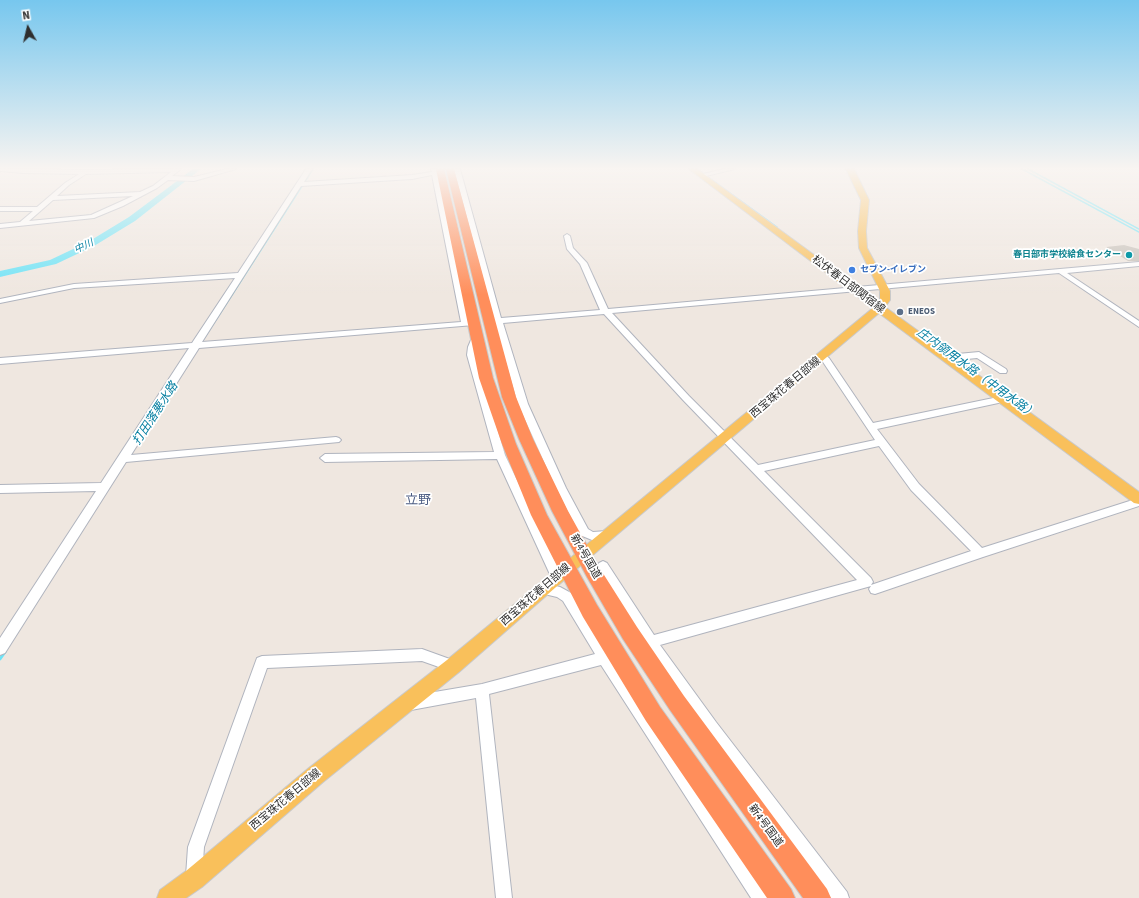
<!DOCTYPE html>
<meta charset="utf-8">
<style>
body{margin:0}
#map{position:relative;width:1139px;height:898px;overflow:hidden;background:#efe7e0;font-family:"Source Sans 3",sans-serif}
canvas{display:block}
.north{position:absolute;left:8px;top:8px;width:40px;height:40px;-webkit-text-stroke:3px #fff;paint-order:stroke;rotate:352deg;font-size:11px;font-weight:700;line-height:16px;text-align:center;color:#2e2e2e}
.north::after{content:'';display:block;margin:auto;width:14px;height:18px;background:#2e2e2e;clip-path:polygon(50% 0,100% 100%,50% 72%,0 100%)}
</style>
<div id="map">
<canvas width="1139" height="898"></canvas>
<div class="north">N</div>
</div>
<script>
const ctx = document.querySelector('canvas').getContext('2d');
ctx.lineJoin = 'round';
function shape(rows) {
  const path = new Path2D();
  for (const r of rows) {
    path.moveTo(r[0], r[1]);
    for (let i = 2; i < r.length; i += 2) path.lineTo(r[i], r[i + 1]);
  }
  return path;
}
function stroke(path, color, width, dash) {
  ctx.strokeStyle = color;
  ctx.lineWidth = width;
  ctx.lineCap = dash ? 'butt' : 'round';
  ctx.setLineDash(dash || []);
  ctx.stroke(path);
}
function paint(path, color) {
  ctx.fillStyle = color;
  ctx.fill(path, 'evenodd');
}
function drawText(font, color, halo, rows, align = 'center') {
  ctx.font = font + ' "Source Sans 3","Noto Sans JP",sans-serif';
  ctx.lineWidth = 3.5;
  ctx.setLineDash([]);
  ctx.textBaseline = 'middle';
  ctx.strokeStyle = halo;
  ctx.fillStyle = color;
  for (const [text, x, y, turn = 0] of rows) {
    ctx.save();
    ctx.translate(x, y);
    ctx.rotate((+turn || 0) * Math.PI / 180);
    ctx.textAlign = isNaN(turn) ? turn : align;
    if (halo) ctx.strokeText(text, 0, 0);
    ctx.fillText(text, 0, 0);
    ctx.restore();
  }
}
const streamFar1 = shape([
 [697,169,777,227],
 [1022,169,1139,232],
 [1028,169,1139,229],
 [201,343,313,169]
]);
const stream = shape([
 [0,659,5,652]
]);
const river = shape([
 [193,169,201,169,135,221,94,246,56,264,0,277,0,271,50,260,88,242,129,217,193,169]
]);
const building = shape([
 [1124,245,1139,249,1139,261,1128,261,1106,247]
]);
const minor = shape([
 [0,169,85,170,181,169,172,176,194,177,227,169,236,169,194,181,168,180,157,188,123,206,94,218,0,228,0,224,20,222,33,211,0,211,0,207,37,207,65,183,79,174,23,173,0,171,0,169],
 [171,172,153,186,140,192,57,196,69,185,86,174,171,172],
 [133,196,91,215,29,221,53,200,133,196],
 [306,169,312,169,304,182,412,175,432,172,431,169,442,171,442,173,438,174,469,321,474,321,478,323,474,325,199,348,131,455,336,437,339,438,341,440,339,442,126,462,5,653,0,655,0,638,96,491,0,493,0,485,101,483,189,348,0,364,0,358,192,343,235,278,74,288,0,303,0,299,74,284,238,273,306,169],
 [432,175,461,322,202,342,301,186,412,179,432,175],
 [454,169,460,169,501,318,600,310,580,264,567,249,564,236,567,234,570,236,573,248,587,263,608,309,1139,262,1139,266,1067,273,1139,321,1139,327,1059,273,612,313,689,396,758,465,875,440,823,362,818,357,819,355,825,355,829,358,873,423,1003,396,1006,397,1008,399,1003,402,877,429,919,484,982,548,1139,498,1139,506,983,557,875,594,871,593,869,589,871,586,660,645,716,722,847,892,849,898,831,898,706,732,651,654,597,566,599,563,603,561,607,563,654,635,857,580,683,400,604,314,503,323,528,404,566,488,588,529,593,532,607,531,611,532,613,535,611,538,607,539,592,540,580,535,556,488,518,404,495,324,489,324,485,322,486,320,494,319,454,169],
 [879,446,911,490,971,551,871,585,873,582,871,578,764,471,879,446],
 [724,169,735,169,702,177,699,175,724,169],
 [474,333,477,333,481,335,476,347,475,355,505,455,563,578,561,581,557,583,553,581,497,459,325,462,320,458,325,454,494,452,467,355,468,347,474,333],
 [979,352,1006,369,1007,371,1006,373,1000,373,977,358,947,361,943,358,947,355,979,352],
 [544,584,560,587,571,593,609,654,767,892,769,898,751,898,601,665,489,694,512,898,496,898,476,698,411,710,406,708,404,703,406,698,411,696,482,684,595,654,563,601,557,597,540,593,538,589,540,585,544,584],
 [422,649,458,662,460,666,458,670,453,672,422,661,267,668,204,847,202,876,200,882,194,884,188,882,186,876,188,847,257,658,262,656,422,649]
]);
const major = shape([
 [689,169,697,169,878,302,880,300,880,291,859,248,858,231,861,200,846,169,854,169,869,200,866,231,867,248,890,291,890,300,885,307,1139,492,1139,504,1134,503,879,313,588,559,459,672,323,782,202,887,186,898,157,898,160,890,186,871,309,768,447,660,873,308,689,169]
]);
const highway = shape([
 [436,169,444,169,493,378,516,444,547,515,597,605,660,707,791,889,795,898,767,898,646,721,583,617,531,515,502,444,479,378,436,169],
 [446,169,454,169,516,397,533,439,568,511,599,567,637,627,684,696,827,889,831,898,803,898,670,710,623,639,587,577,552,511,519,439,502,397,446,169]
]);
const markers = [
 [1129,255,4,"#0f9aa8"],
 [852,270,4,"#3f7fe0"],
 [900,312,4,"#5c6f8a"]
];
const farCulturenames = [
 ["春日部市学校給食センター",1121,255]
];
const farShopnames = [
 ["セブン-イレブン",860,270]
];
const farServicenames = [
 ["ENEOS",908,312]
];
const farWaternames = [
 ["中川",84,247,-26]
];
const streetNames = [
 ["松伏春日部関宿線",848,285,37],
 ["西宝珠花春日部線",786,388,-40],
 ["新4号国道",585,557,60],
 ["西宝珠花春日部線",536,595,-41],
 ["西宝珠花春日部線",286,800,-40],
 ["新4号国道",765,826,54]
];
const waterNames = [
 ["庄内領用水路（中用水路）",976,374,36],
 ["打田落悪水路",156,414,-57]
];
const quarterNames = [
 ["立野",418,501]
];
stroke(streamFar1, '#6ee3f6', 1.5);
stroke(stream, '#6ee3f6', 3);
paint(river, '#6ee3f6');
paint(building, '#c8c2bb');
stroke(minor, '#b0b4be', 2);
stroke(major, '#c9c9c9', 2);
stroke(highway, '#c9c9c9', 2);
paint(minor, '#fff');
paint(major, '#f9c05b');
paint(highway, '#ff8e5b');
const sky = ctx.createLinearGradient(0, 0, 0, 295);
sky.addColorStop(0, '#77c7ee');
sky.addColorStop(0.57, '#f8f4f1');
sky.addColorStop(1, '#f8f4f100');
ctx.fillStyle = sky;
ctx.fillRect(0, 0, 1139, 295);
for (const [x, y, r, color] of markers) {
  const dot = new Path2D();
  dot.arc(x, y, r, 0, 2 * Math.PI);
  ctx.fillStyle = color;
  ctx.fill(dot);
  stroke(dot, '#fff', 1.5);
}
drawText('bold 9px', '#0d838f', '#fff', farCulturenames, 'right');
drawText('bold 9px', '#366cbe', '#fff', farShopnames, 'left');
drawText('bold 9px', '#4e5e75', '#fff', farServicenames, 'left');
drawText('italic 10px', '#0780a2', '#fff', farWaternames);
drawText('11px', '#2e2e2e', '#fff', streetNames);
drawText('italic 12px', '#0780a2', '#fff', waterNames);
drawText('13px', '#4a5b82', '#fff', quarterNames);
</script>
